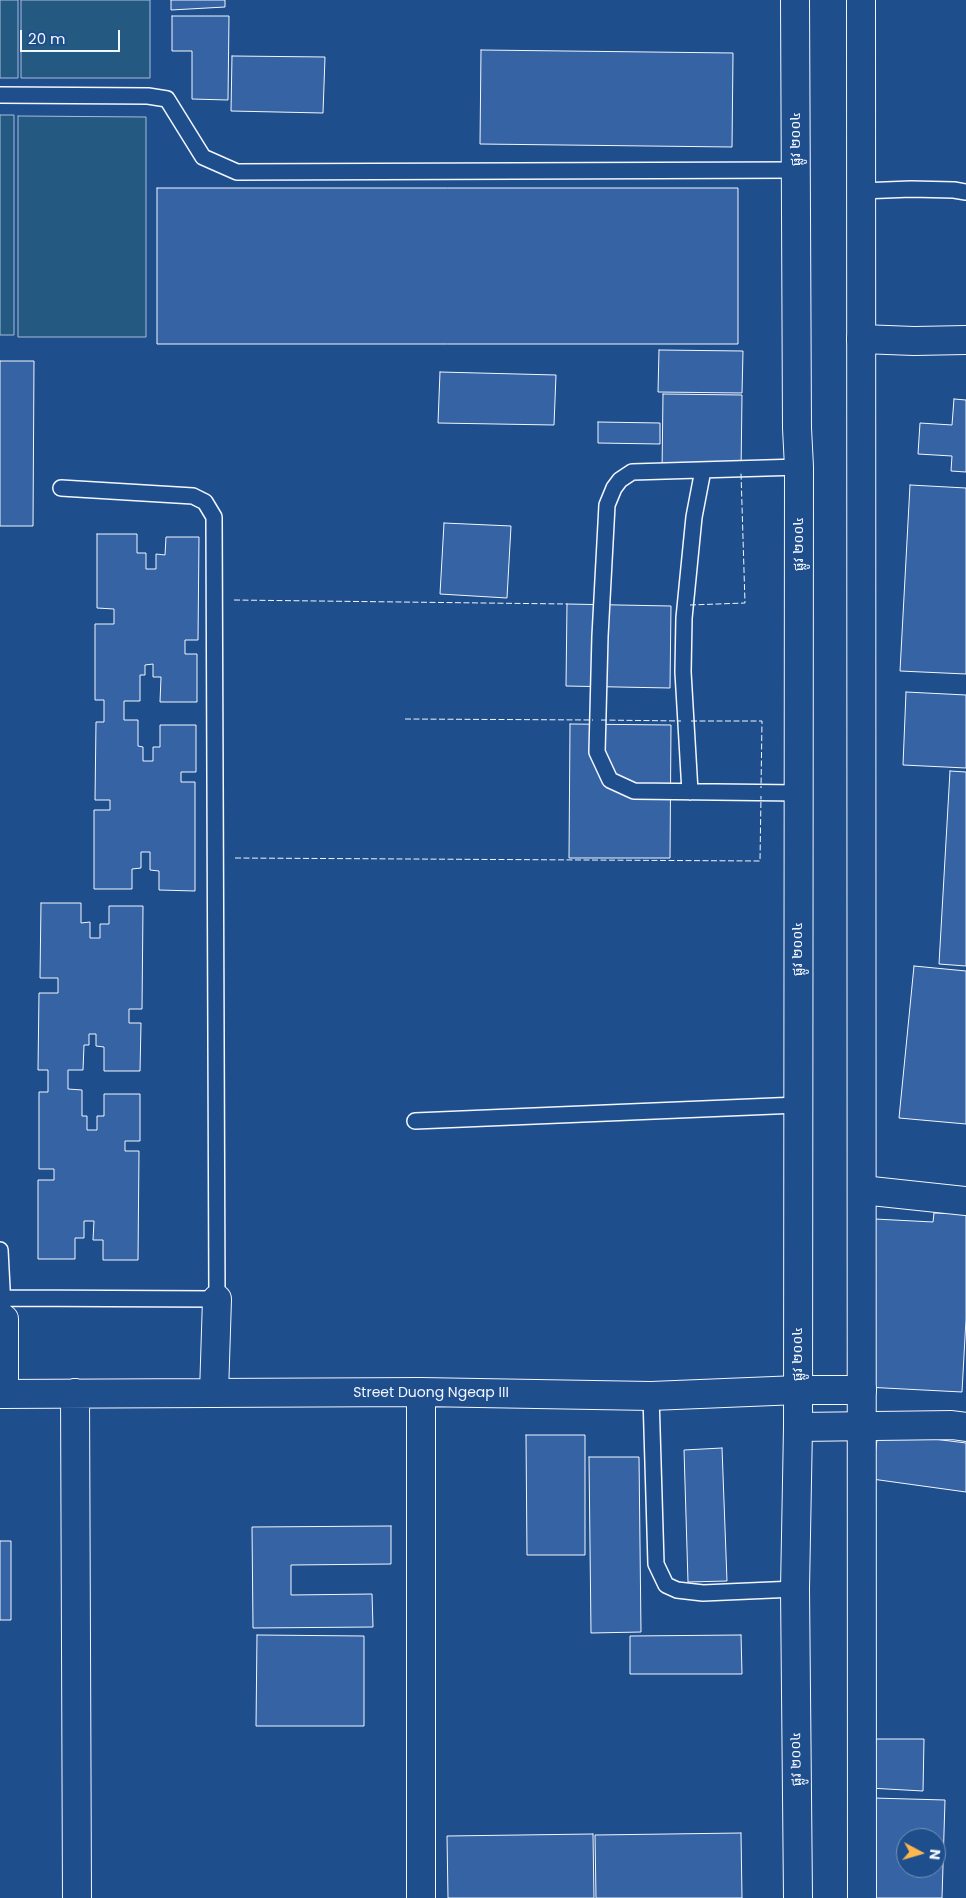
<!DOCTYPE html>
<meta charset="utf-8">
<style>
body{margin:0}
#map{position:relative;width:966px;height:1898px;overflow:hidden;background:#1f4e8c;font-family:Poppins,sans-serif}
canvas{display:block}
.north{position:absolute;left:896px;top:1828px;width:50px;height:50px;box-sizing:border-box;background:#1f4e8c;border:1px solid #7391ba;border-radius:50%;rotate:96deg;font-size:14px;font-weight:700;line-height:20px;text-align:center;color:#f2f6ff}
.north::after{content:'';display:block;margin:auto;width:18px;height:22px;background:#ffb74d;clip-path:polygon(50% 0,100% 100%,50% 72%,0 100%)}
.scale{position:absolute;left:20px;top:30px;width:100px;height:22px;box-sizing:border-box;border:2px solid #f2f6ff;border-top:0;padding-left:6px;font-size:15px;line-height:18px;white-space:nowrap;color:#f2f6ff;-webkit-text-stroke:4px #1f4e8c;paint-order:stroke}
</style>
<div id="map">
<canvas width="966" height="1898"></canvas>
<div class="north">N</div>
<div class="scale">20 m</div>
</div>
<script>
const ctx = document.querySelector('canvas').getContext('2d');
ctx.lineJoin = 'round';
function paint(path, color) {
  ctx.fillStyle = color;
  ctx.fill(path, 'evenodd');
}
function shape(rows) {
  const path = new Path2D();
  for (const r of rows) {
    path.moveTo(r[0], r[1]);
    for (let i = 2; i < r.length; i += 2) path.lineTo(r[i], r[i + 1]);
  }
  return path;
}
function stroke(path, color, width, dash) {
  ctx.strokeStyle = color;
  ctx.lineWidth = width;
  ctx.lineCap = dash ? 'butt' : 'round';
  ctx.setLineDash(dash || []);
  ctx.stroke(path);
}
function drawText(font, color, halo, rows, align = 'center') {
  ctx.font = font + ' Poppins,"Noto Sans Khmer",sans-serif';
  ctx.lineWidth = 4;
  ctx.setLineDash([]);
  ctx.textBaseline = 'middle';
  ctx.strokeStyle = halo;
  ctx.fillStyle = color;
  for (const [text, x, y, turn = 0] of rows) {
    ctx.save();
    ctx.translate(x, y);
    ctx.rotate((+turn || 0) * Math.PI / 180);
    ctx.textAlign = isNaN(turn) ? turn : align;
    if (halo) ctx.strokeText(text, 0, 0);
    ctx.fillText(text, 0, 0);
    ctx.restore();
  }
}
const green = shape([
 [0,0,18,0,18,78,0,78,0,0],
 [21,0,150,0,150,78,21,78,21,0],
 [0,115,14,115,14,335,0,335,0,115],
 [18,116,146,117,146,337,18,337,18,116]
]);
const building = shape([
 [171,0,225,0,225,7,171,10,171,0],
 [172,16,229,16,228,100,192,99,192,51,172,51,172,16],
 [481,50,733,53,732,147,480,144,481,50],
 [232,56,325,57,323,113,231,111,232,56],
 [157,188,738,188,738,344,157,344,157,188],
 [659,350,743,351,742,393,658,392,659,350],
 [0,361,34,361,33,526,0,526,0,361],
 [440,372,556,375,554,425,438,423,440,372],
 [663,394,742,395,741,473,662,472,663,394],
 [954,399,966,400,966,472,951,471,952,456,918,454,920,423,952,425,954,399],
 [598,422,660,423,660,444,598,443,598,422],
 [910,485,966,488,966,674,900,671,910,485],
 [444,523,511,526,507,598,440,594,444,523],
 [97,534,137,534,137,553,146,553,146,569,156,569,156,554,165,555,166,537,199,537,198,640,185,640,185,654,197,654,197,702,160,702,161,677,153,677,153,664,145,665,145,675,140,675,140,701,124,701,124,720,138,720,138,746,143,747,143,761,153,761,153,747,160,747,160,725,196,725,196,772,181,772,181,782,195,782,195,891,159,890,159,871,150,870,150,852,141,852,141,868,132,869,132,889,94,889,94,810,110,810,110,800,95,800,96,722,104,722,104,700,95,700,95,624,114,624,114,609,97,608,97,534],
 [567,604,671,606,670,688,566,686,567,604],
 [906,692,966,695,966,768,903,765,906,692],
 [570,724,671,725,670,858,569,858,570,724],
 [950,771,966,772,966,966,939,964,950,771],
 [41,903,81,903,81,923,90,922,90,938,100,938,100,924,109,924,109,906,143,906,142,1009,129,1009,129,1023,141,1023,140,1071,104,1071,104,1047,96,1046,96,1034,89,1034,89,1045,84,1045,83,1070,68,1070,68,1089,82,1090,82,1116,87,1116,87,1130,97,1130,97,1116,104,1116,104,1094,140,1094,140,1141,125,1141,125,1151,139,1151,138,1260,103,1260,103,1240,93,1240,94,1221,84,1221,84,1238,75,1238,75,1259,38,1259,38,1180,54,1180,54,1169,39,1169,39,1092,48,1092,48,1070,38,1070,39,993,58,993,58,978,40,978,41,903],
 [914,966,966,971,966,1124,899,1118,914,966],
 [934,1213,966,1214,966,1319,962,1392,865,1387,875,1219,933,1222,934,1213],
 [878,1432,966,1443,966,1492,872,1479,878,1432],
 [526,1435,585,1435,585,1555,527,1555,526,1435],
 [722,1448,727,1581,688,1582,684,1450,722,1448],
 [589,1457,639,1457,641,1632,591,1633,589,1457],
 [391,1526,391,1564,291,1565,291,1595,372,1594,373,1627,253,1628,252,1527,391,1526],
 [0,1541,11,1541,11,1620,0,1620,0,1541],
 [257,1635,364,1636,364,1726,256,1726,257,1635],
 [741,1635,742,1674,630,1674,630,1636,741,1635],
 [867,1739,924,1739,923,1791,869,1788,867,1739],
 [873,1798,945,1800,942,1898,869,1898,873,1798],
 [906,1838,936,1838,936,1868,906,1868,906,1838],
 [741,1833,742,1898,596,1898,595,1835,741,1833],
 [593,1834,594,1898,448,1898,447,1836,593,1834]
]);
const lane = shape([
 [0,95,148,96,167,99,203,157,237,172,796,170],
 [861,191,911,189,954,190,966,192],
 [690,792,683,672,684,618,694,517,703,470],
 [798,793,634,791,610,780,597,752,600,636,607,505,614,488,620,480,632,472,799,467],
 [415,1121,798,1105],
 [0,1250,3,1308],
 [3,1298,217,1299,214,517,205,502,193,496,61,488],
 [651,1396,656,1564,666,1585,677,1590,703,1593,795,1589]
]);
const street = shape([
 [861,339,914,341,966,340],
 [862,1190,966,1201],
 [4,1319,4,1394],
 [75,1393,77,1898],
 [214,1393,217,1299],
 [0,1394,421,1392,651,1396,798,1390,862,1390],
 [798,1427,952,1425,966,1427],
 [421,1898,421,1392]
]);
const secondary = shape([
 [795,0,797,428,799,467,798,1427,795,1589,798,1898],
 [861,0,862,1898]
]);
const fence = shape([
 [234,600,567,604],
 [690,605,745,603,741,473],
 [405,719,593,720],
 [601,720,681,721],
 [691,721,762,721,761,788],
 [235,858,760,861,761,796]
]);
const streetNames = [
 ["ផ្លូវ ២០០៤",796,139,-90],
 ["ផ្លូវ ២០០៤",799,544,-90],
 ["ផ្លូវ ២០០៤",798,949,-90],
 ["ផ្លូវ ២០០៤",798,1354,-90],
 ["Street Duong Ngeap III",431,1393],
 ["ផ្លូវ ២០០៤",797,1759,-91]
];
paint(green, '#245a82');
stroke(green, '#a8bbd7', 1);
paint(building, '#3563a3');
stroke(building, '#f2f6ff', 1);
stroke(lane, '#f2f6ff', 18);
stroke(street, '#f2f6ff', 30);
stroke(secondary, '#f2f6ff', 30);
stroke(lane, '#1f4e8c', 15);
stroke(street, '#1f4e8c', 28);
stroke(secondary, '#1f4e8c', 28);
stroke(fence, '#f2f6ff', 1, [6, 2.5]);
drawText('14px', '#f2f6ff', '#1f4e8c', streetNames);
</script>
